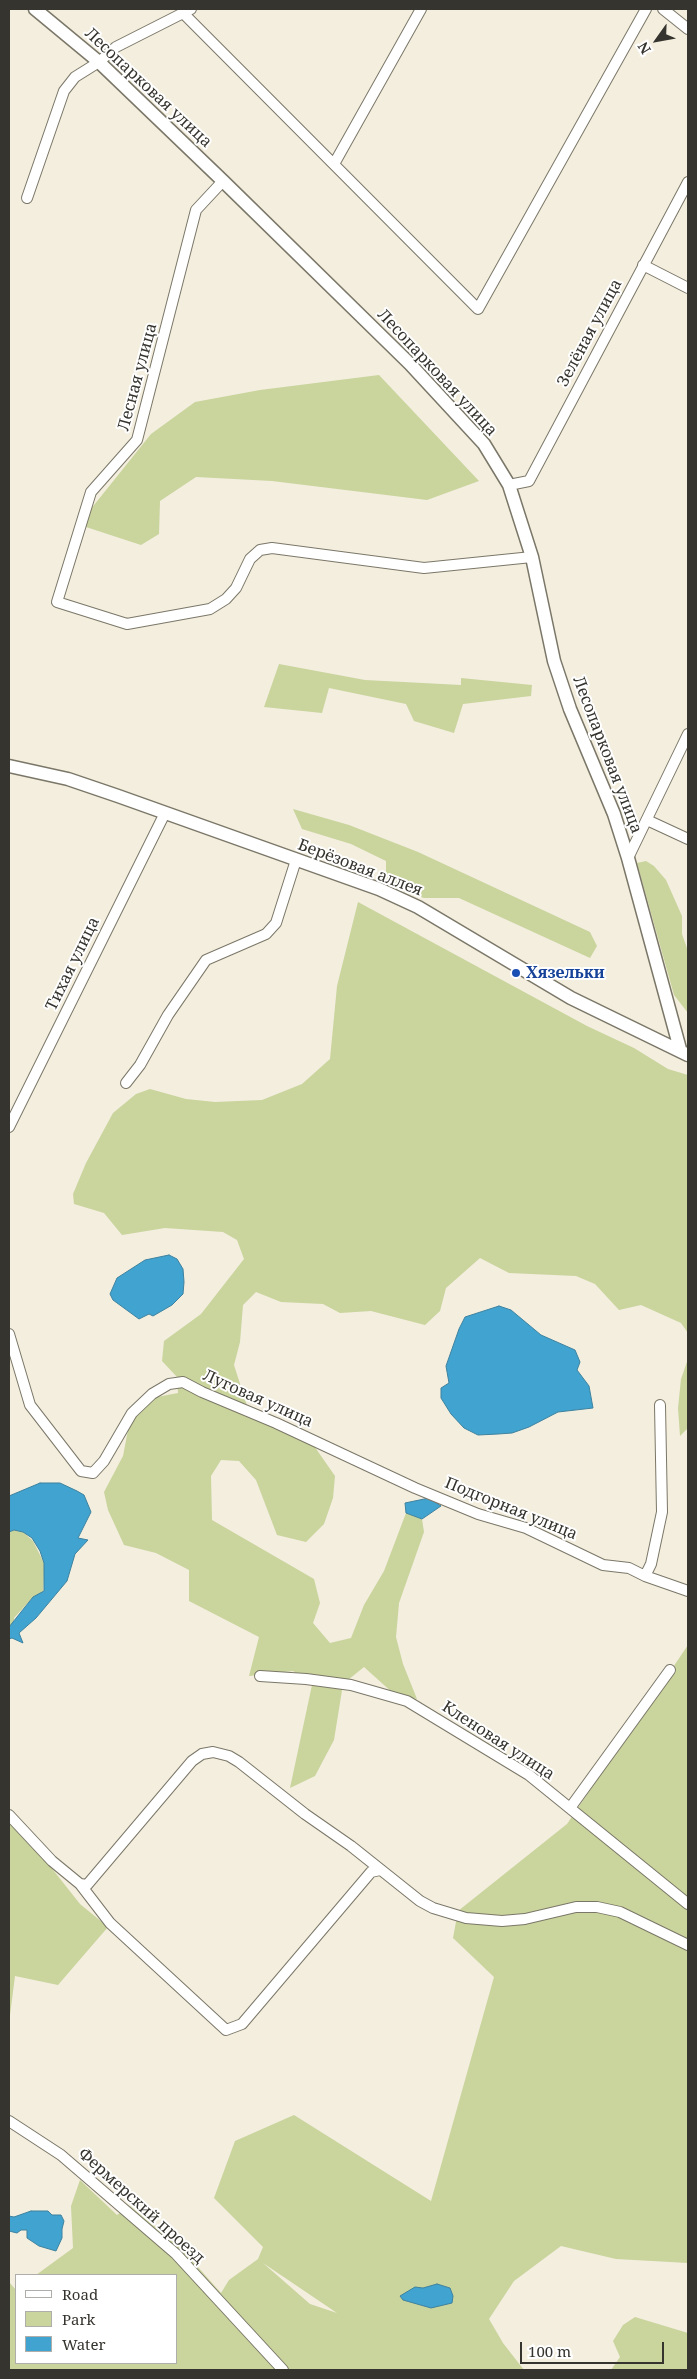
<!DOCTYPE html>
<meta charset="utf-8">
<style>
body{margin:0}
#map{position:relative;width:697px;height:2379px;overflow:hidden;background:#f3eede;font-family:"Noto Serif",serif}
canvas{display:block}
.frame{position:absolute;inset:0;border:10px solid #36342e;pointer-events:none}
.legend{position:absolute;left:15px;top:2274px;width:162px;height:90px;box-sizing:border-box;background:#fff;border:1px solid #afaeab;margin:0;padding:6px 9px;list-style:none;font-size:15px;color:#36342e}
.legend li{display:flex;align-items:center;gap:10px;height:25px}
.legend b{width:25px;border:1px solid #afaeab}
.north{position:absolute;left:632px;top:15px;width:50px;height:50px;-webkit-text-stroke:4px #fff;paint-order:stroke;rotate:238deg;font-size:14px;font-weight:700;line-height:20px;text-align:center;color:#36342e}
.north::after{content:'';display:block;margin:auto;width:18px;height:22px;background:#36342e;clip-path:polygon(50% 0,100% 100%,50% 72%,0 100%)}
.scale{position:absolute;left:520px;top:2342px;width:144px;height:22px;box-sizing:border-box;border:2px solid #36342e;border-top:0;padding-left:6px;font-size:15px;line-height:18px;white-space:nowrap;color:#36342e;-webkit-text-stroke:4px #fff;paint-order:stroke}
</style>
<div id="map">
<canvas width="697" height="2379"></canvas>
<div class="frame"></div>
<ul class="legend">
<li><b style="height:6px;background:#fff"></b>Road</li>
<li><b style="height:14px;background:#cad49d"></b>Park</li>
<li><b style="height:14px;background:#41a3cf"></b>Water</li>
</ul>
<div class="north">N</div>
<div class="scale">100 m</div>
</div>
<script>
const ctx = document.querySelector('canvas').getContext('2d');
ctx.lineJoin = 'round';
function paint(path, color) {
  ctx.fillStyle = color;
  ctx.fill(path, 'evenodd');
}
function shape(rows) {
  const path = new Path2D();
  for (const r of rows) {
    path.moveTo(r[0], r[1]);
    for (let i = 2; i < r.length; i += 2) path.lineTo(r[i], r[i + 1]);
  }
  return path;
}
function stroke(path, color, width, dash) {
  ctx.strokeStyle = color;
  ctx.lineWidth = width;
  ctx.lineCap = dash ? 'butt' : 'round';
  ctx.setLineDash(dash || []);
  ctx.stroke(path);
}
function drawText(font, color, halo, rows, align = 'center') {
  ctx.font = font + ' "Noto Serif",serif';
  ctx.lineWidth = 4;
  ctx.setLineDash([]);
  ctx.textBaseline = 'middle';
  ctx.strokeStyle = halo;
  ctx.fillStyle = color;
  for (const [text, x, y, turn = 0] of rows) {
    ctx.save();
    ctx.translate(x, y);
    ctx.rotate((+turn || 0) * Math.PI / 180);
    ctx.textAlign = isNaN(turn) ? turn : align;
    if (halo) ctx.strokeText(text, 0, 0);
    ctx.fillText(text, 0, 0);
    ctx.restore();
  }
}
const green = shape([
 [379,375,479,481,427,500,272,481,196,477,160,501,159,534,141,545,86,527,86,515,151,434,195,402,260,390],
 [279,664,365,680,461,685,461,678,532,685,531,696,463,704,454,733,414,721,406,704,329,688,322,713,264,707],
 [293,809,349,825,418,852,590,932,597,946,590,958,459,898,424,898,386,885,386,861,351,844,302,829],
 [646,861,654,866,666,880,682,916,682,934,688,951,688,1013,674,995,637,863],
 [358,902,587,1026,634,1048,668,1069,688,1075,688,1333,681,1323,641,1305,619,1310,595,1284,576,1276,509,1273,480,1258,446,1288,440,1311,425,1325,371,1311,340,1313,323,1304,281,1302,256,1292,243,1305,240,1342,234,1365,250,1415,312,1443,335,1476,333,1498,324,1524,306,1542,277,1535,256,1480,239,1461,221,1460,211,1476,212,1520,314,1579,320,1603,313,1623,330,1643,351,1638,364,1605,384,1571,406,1513,422,1519,424,1532,399,1603,396,1637,403,1664,417,1699,394,1694,364,1667,343,1684,334,1740,315,1776,290,1788,312,1685,293,1671,249,1676,259,1637,189,1601,189,1570,156,1553,124,1545,108,1510,104,1492,123,1456,129,1425,139,1406,157,1397,178,1393,177,1377,162,1361,164,1341,201,1314,244,1259,237,1240,223,1232,165,1228,122,1235,104,1213,74,1204,73,1194,86,1163,113,1113,136,1094,150,1089,186,1099,215,1102,262,1100,302,1084,330,1059,337,986],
 [688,1359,688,1428,680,1436,678,1408,681,1379],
 [14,1530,23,1532,33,1541,44,1563,44,1572,43,1591,39,1596,33,1597,14,1618,14,1623,9,1627,9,1532],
 [688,1645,688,2263,616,2259,561,2246,514,2281,489,2319,503,2343,524,2370,9,2370,9,2282,16,2290,16,2363,176,2363,176,2275,36,2275,73,2248,71,2206,80,2180,117,2215,130,2206,181,2248,221,2293,229,2280,258,2259,263,2247,214,2198,235,2141,294,2115,431,2201,494,1977,453,1938,458,1911,567,1824],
 [263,2263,337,2313,310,2304],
 [9,1817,16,1823,80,1904,108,1927,58,1985,15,1976,9,2023],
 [635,2317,688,2333,688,2370,611,2370,620,2357,613,2341,623,2325]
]);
const water = shape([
 [169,1255,177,1259,183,1269,184,1282,183,1294,172,1305,153,1316,149,1314,139,1319,113,1300,110,1294,117,1278,145,1260,169,1255],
 [499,1306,511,1310,541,1335,575,1350,580,1362,577,1370,589,1386,593,1408,558,1412,529,1427,512,1433,498,1434,478,1435,464,1428,451,1414,441,1398,441,1388,449,1383,446,1366,459,1329,465,1317,499,1306],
 [40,1483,60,1483,77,1491,84,1495,91,1512,78,1538,88,1540,75,1554,67,1581,36,1618,19,1633,23,1643,12,1638,9,1639,9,1627,33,1597,44,1591,44,1563,40,1551,32,1538,23,1532,14,1530,9,1532,9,1496,40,1483],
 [429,1498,441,1506,422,1519,406,1513,405,1503,429,1498],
 [31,2211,48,2211,52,2215,61,2215,64,2221,62,2229,62,2238,56,2251,39,2246,27,2238,27,2230,21,2230,17,2233,9,2231,9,2216,14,2217,31,2211],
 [437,2284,450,2288,453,2296,452,2303,431,2308,403,2300,400,2296,415,2287,423,2288,437,2284]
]);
const minor = shape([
 [663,9,688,29],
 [183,13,478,309,646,9],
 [334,164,421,9],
 [223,181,196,210,137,440,91,492,57,602,127,624,210,609,226,599,236,588,250,559,260,550,272,548,424,568,532,557],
 [27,198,64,91,75,77,99,62,116,47,191,9],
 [643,265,688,288],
 [509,485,529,481,688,182],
 [647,820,688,839],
 [628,858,688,734],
 [126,1083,140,1065,168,1015,206,960,266,934,276,923,296,860],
 [9,1127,165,813],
 [9,1334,30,1405,81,1471,93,1473,104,1461,132,1413,152,1394,169,1384,183,1382,202,1392,276,1423,415,1488,478,1514,526,1528,603,1565,629,1568,645,1576,688,1591],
 [645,1576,651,1564,662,1512,660,1405],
 [260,1676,306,1679,351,1685,407,1701,529,1775,688,1904],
 [570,1808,670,1670],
 [9,1815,52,1861,80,1884,87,1885,192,1761,202,1754,213,1752,229,1756,239,1762,305,1814,351,1846,420,1901,433,1908,466,1918,502,1921,525,1919,576,1907,597,1907,620,1912,688,1945],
 [80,1884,110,1923,226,2030,242,2024,371,1872,380,1870],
 [9,2121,61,2155,176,2254,283,2370]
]);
const tertiary = shape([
 [35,9,99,62,223,181,410,364,484,444,509,485,516,507,532,557,554,661,570,709,614,814,628,858,680,1049],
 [9,766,68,779,118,796,379,889,418,907,571,998,688,1055]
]);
const markers = [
 [516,973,5,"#1a4fb4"]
];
const streetNames = [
 ["Лесопарковая улица",148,88,43],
 ["Зелёная улица",590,333,-62],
 ["Лесопарковая улица",437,373,47],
 ["Лесная улица",138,377,-75],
 ["Лесопарковая улица",607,755,69],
 ["Берёзовая аллея",360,868,21],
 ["Тихая улица",73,964,-64],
 ["Луговая улица",258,1399,24],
 ["Подгорная улица",511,1509,22],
 ["Кленовая улица",498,1741,33],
 ["Фермерский проезд",141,2206,42]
];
const transitNames = [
 ["Хязельки",526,973]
];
paint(green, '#cad49d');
paint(water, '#41a3cf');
stroke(water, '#3e829f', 1);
stroke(minor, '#7b7768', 12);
stroke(tertiary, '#7b7768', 15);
stroke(minor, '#fff', 10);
stroke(tertiary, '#fff', 12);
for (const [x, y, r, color] of markers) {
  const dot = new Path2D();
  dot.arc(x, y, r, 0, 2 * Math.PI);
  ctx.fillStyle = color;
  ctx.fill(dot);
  stroke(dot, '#fff', 2);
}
drawText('16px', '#36342e', '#fff', streetNames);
drawText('bold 16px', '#164399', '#fff', transitNames, 'left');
</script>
